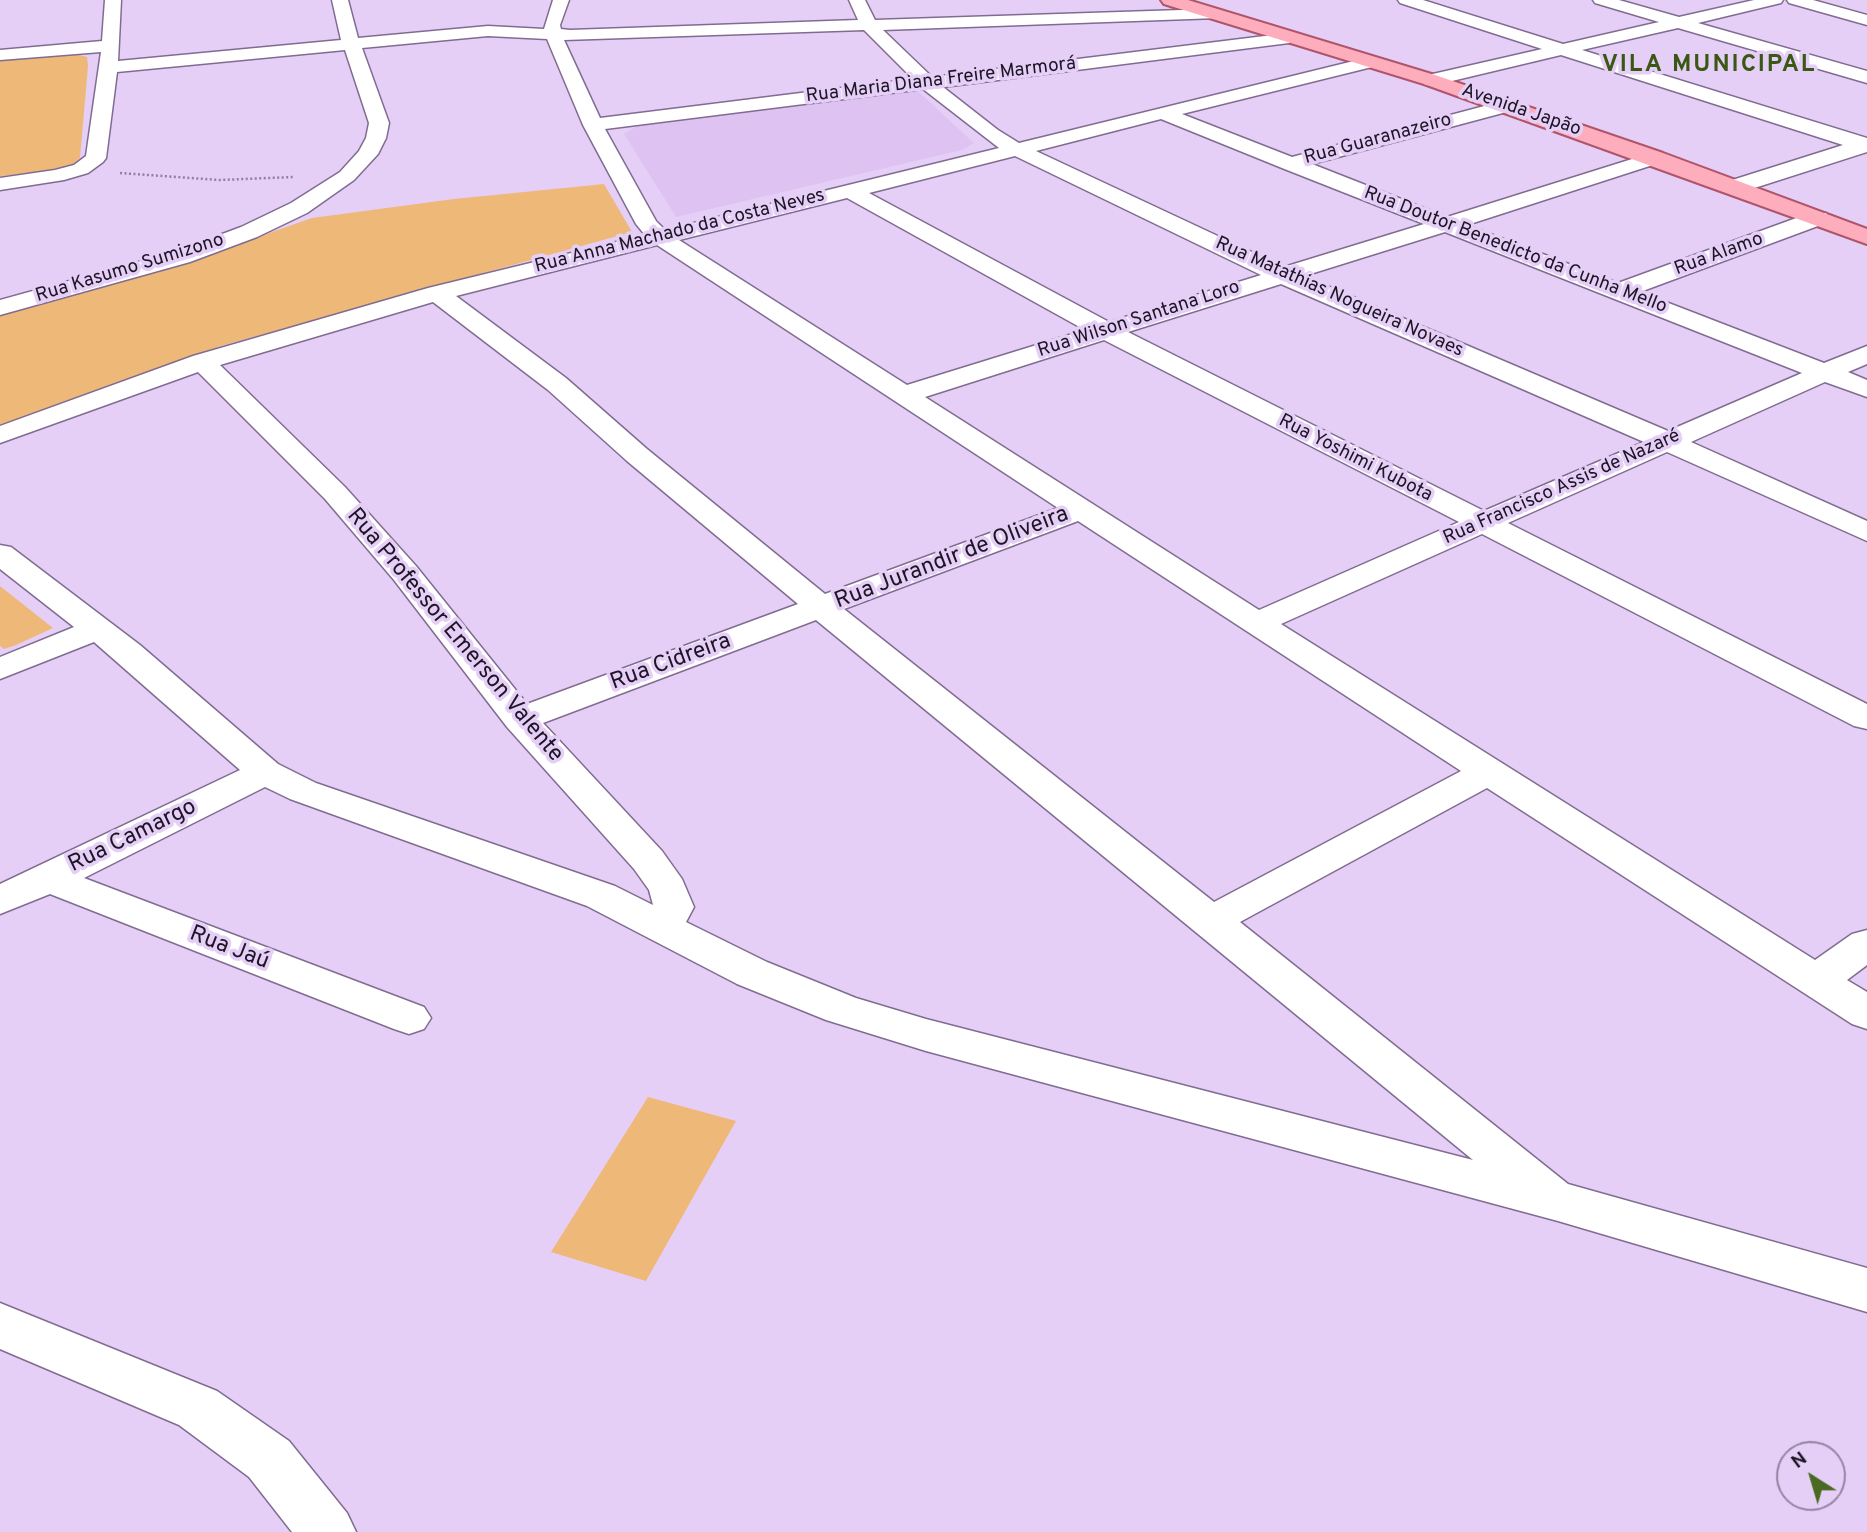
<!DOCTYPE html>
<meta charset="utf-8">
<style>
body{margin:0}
#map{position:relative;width:1867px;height:1532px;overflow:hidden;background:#e5cff7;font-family:Overpass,sans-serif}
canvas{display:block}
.north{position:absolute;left:1776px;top:1441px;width:70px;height:70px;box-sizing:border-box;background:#e5cff7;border:2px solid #9585a3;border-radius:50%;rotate:323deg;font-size:19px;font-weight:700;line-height:28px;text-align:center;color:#1d1524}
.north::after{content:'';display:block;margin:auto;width:24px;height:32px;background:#4a6a21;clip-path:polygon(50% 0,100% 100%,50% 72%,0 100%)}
</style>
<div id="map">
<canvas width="1867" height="1532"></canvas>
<div class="north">N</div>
</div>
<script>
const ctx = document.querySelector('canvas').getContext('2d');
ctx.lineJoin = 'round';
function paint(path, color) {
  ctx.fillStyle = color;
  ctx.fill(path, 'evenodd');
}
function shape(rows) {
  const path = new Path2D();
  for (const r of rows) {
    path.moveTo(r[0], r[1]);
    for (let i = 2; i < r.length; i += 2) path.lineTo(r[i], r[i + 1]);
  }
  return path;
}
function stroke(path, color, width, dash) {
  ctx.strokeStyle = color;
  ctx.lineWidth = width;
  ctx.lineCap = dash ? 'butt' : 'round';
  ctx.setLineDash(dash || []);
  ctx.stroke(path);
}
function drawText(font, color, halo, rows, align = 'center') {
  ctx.font = font + ' Overpass,sans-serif';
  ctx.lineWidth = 7;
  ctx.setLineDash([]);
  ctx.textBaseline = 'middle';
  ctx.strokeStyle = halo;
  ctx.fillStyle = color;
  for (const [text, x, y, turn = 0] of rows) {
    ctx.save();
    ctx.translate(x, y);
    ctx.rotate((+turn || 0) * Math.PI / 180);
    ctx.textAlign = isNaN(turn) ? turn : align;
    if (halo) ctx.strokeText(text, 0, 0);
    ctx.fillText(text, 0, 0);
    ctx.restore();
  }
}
const built = shape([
 [912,90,920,93,974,143,962,150,676,217,624,134,637,126]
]);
const green = shape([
 [71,53,87,57,88,66,80,158,73,164,42,172,0,176,0,59],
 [604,184,632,232,224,345,0,425,0,316,158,272,312,218,454,199],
 [0,586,53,628,16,645,4,649,0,646],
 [648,1097,736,1121,646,1281,551,1252]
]);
const path = shape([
 [120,173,219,180,293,177]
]);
const minor = shape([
 [105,0,121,0,118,61,341,40,332,0,348,0,358,38,488,26,544,29,553,0,569,0,560,25,561,29,570,30,858,20,849,0,865,0,875,20,1212,9,1218,10,1220,14,1218,18,883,30,932,77,1289,33,1298,38,1289,43,943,87,998,130,1019,143,1370,57,1376,58,1379,62,1376,66,1182,114,1292,157,1507,100,1514,102,1517,106,1514,110,1312,164,1447,217,1648,154,1662,154,1665,158,1662,162,1467,225,1618,283,1810,213,1826,213,1829,218,1826,223,1640,292,1824,363,1867,346,1867,364,1848,372,1867,380,1867,397,1825,382,1691,442,1867,521,1867,541,1667,452,1508,523,1867,704,1867,729,1854,726,1482,534,1281,624,1815,960,1852,934,1867,930,1867,965,1847,980,1867,992,1867,1029,1852,1024,1487,788,1240,922,1568,1184,1867,1268,1867,1312,1558,1221,926,1051,826,1020,737,984,587,906,290,799,265,787,84,878,424,1007,431,1018,424,1029,409,1034,394,1029,50,894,0,914,0,884,240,770,94,642,0,679,0,657,74,627,0,569,0,545,11,547,140,645,278,764,316,783,615,886,653,905,649,890,634,869,507,727,394,580,325,499,198,372,0,443,0,426,193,356,428,288,645,235,636,224,583,125,547,39,488,36,362,48,389,123,386,138,378,154,354,180,307,213,257,237,190,262,0,315,0,300,174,252,241,227,291,203,340,172,359,151,366,138,369,123,345,50,117,72,106,158,103,162,88,173,64,180,0,190,0,178,55,170,74,165,86,156,101,52,0,60,0,50,102,41,105,0],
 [864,30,913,79,600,118,564,40,864,30],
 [923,89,999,148,665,230,656,221,605,129,923,89],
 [1161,119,1282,168,1424,224,1284,267,1036,151,1161,119],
 [1015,156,1261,275,1109,322,869,193,1015,156],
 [847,198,1085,330,907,385,679,240,847,198],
 [1445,232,1802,373,1668,431,1304,276,1445,232],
 [657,245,1058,508,825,594,647,449,566,378,456,296,657,245],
 [1281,284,1644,442,1484,511,1128,332,1281,284],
 [433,302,548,390,627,461,798,604,527,704,416,566,345,487,220,365,433,302],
 [1104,340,1459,522,1259,610,925,397,1104,340],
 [1078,521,1461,771,1214,902,844,609,1078,521],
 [816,620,1473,1160,926,1019,856,998,767,962,686,922,694,907,682,879,662,851,543,723,816,620],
 [1398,0,1423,0,1563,44,1659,22,1595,3,1593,0,1619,0,1679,17,1754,0,1783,0,1781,3,1698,23,1867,71,1867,83,1678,28,1582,50,1867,138,1867,152,1742,192,1726,192,1723,187,1726,182,1843,145,1561,55,1431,86,1424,84,1422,80,1424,76,1542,49,1400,3,1398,0],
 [1787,0,1813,0,1867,15,1867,25,1789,3,1787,0],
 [0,1303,217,1391,289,1441,347,1513,356,1532,292,1532,249,1477,179,1425,0,1349,0,1303]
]);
const major = shape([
 [1161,0,1188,0,1438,76,1663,153,1867,229,1867,244,1424,84,1164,4,1161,0]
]);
const farStreetnames = [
 ["Rua Maria Diana Freire Marmorá",941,81,-7],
 ["Avenida Japão",1521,111,19],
 ["Rua Guaranazeiro",1378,140,-15],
 ["Rua Anna Machado da Costa Neves",680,232,-14],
 ["Rua Doutor Benedicto da Cunha Mello",1515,251,21],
 ["Rua Alamo",1719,255,-20],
 ["Rua Kasumo Sumizono",130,269,-17],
 ["Rua Matathias Nogueira Novaes",1339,298,24],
 ["Rua Wilson Santana Loro",1139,320,-18],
 ["Rua Yoshimi Kubota",1355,459,27],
 ["Rua Francisco Assis de Nazaré",1562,488,-24]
];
const streetNames = [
 ["Rua Jurandir de Oliveira",952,559,-21],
 ["Rua Professor Emerson Valente",454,636,50],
 ["Rua Cidreira",671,663,-20],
 ["Rua Camargo",133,837,-26],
 ["Rua Jaú",229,949,21]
];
const farDistrictnames = [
 ["VILA MUNICIPAL",1709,66]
];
paint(built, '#dec3f2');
paint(green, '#eeb878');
stroke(minor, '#816c91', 3);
stroke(major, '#af546a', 4);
stroke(path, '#90809d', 2.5, [2, 2.5]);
paint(minor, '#fff');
paint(major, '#feadbc');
drawText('19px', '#1d1524', '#e5cff7', farStreetnames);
drawText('23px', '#1d1524', '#e5cff7', streetNames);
ctx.letterSpacing = '2px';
drawText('bold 24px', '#3a5713', '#e5cff7', farDistrictnames);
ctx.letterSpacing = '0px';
</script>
